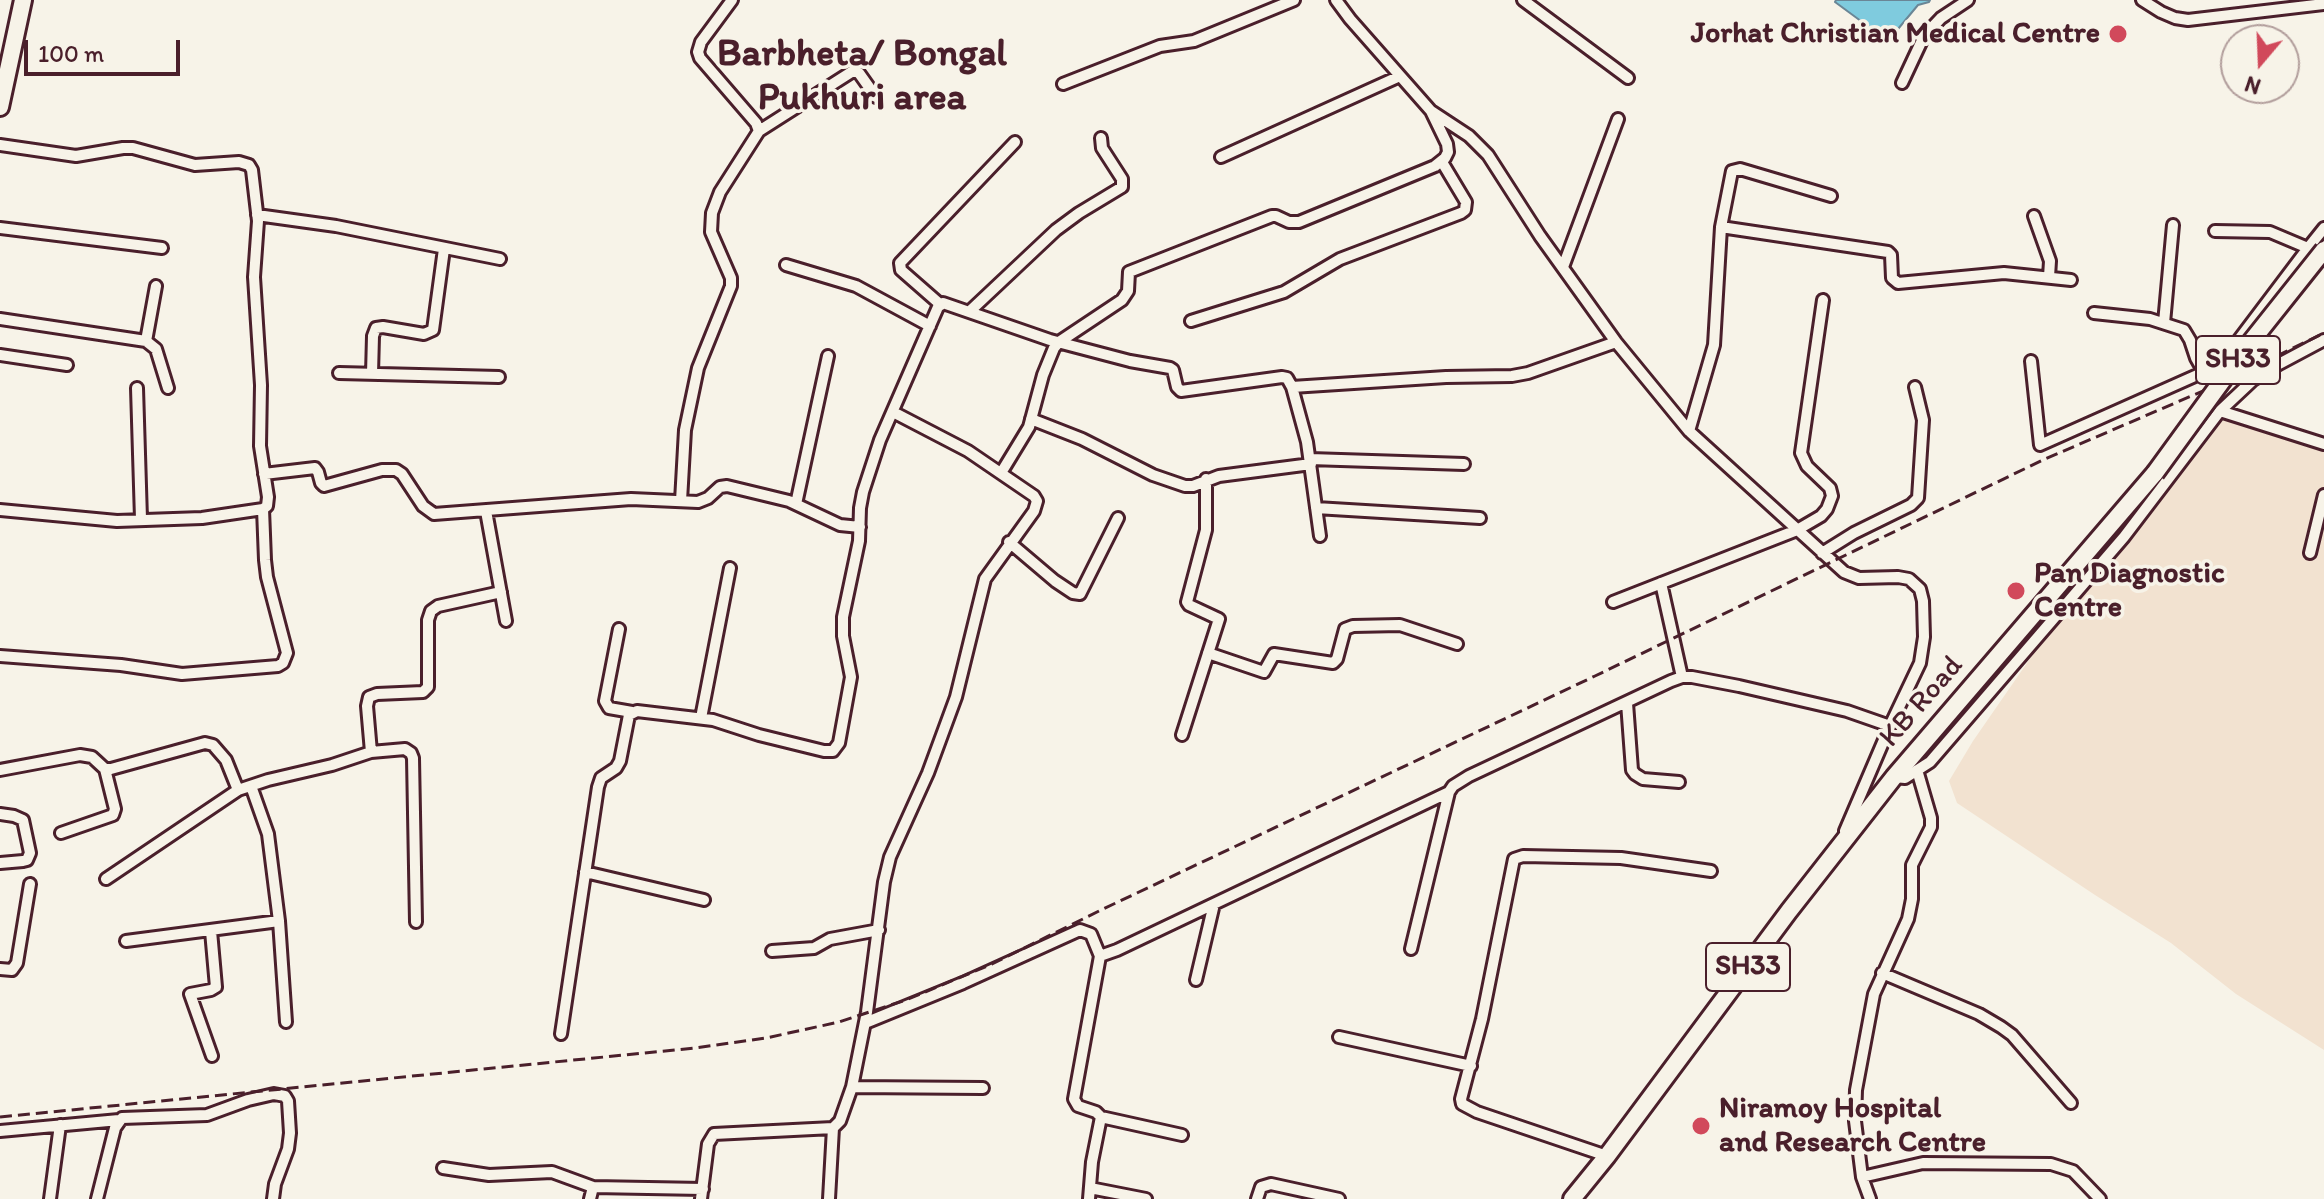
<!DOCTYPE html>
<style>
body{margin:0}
#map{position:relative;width:2324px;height:1199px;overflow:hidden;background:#f7f3e8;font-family:Itim,sans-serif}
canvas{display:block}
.north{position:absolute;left:2220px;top:24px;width:80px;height:80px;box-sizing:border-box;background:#f7f3e8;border:2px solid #b29e9c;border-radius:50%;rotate:199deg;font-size:22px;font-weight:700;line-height:32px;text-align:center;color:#4a1f2b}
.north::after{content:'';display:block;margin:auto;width:28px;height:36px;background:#d1495b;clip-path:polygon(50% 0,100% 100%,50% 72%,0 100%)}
.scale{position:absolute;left:24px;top:40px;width:156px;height:36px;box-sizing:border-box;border:4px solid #4a1f2b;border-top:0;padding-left:10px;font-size:24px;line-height:28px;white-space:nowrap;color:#4a1f2b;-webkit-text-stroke:6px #f7f3e8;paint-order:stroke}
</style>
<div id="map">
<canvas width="2324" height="1199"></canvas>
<div class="north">N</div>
<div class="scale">100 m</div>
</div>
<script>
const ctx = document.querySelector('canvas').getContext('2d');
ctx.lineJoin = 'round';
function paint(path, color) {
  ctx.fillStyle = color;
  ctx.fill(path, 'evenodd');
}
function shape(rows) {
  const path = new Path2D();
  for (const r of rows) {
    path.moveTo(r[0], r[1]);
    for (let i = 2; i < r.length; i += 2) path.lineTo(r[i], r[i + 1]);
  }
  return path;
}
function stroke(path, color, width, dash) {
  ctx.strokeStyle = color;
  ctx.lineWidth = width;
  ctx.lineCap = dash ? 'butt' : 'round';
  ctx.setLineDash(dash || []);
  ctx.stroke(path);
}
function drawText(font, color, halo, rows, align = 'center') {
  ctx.font = font + ' Itim,sans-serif';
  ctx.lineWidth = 7;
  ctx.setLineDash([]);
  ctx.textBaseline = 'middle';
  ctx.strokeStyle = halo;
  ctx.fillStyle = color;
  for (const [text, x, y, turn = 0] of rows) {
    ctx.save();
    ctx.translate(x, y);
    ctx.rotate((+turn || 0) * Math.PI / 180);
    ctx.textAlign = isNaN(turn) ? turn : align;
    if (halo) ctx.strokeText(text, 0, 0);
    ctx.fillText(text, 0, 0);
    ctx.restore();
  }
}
const built = shape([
 [2209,415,2245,423,2290,437,2324,450,2324,1050,2236,994,2171,943,2095,895,1957,803,1949,781,1973,741,2099,559,2185,442]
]);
const water = shape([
 [1836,0,1930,0,1929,2,1918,5,1888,41,1835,2,1836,0]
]);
const minor = shape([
 [1523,0,1628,78],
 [2142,0,2161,12,2175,18,2188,20,2324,4],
 [1902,83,1924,36,1941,18,1968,0],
 [1063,84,1160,46,1194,41,1294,0],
 [1431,111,1469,136,1488,155,1540,236,1616,342,1689,431,1844,572,1859,578,1898,577,1909,579,1920,589,1923,601,1924,637,1920,663,1890,726,1845,831],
 [759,131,853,71,859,73,876,97],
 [0,145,76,156,123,148,133,148,195,165,239,162,249,165,252,170,258,221,254,277,261,385,260,446,268,497,267,506,263,509,265,560,267,577,287,653,283,663,278,666,182,674,121,665,0,656],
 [1221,157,1400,76],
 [257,215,336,226,500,259],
 [2034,216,2050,261,2049,277],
 [1721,227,1888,252,1891,255,1892,278,1898,283,2004,273,2071,280],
 [0,228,162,248],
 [2215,231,2270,232,2308,248,2324,228],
 [786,265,856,286,930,326],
 [1563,267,1618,119],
 [941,305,901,270,900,263,1015,142],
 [970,311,1056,230,1079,213,1122,187,1122,179,1102,148,1101,138],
 [2094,313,2150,319,2184,330,2190,340,2196,358,2204,372],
 [0,319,146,341,156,349,168,388],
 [1191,321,1284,292,1340,259,1461,213,1465,210,1466,202,1442,162],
 [2164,323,2173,225],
 [146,341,156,286],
 [0,355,67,365],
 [2031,361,2040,445,2204,372,2231,350,2308,248],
 [339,373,499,377],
 [372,374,373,336,376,328,383,327,424,334,433,330,444,249],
 [1292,387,1446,377,1512,376,1528,373,1616,342],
 [137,388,141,519],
 [2220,411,2253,380,2279,364,2324,340],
 [1031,419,1082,439,1153,475,1185,486,1193,486,1219,476,1311,464],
 [1689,431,1714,345,1721,227,1732,171,1740,169,1831,196],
 [1310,459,1464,464],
 [1001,473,1029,427,1043,375,1054,348,1059,342,1122,300,1128,291,1129,272,1272,216,1276,216,1289,222,1299,222,1435,166,1445,158,1448,152,1447,144,1431,111,1350,19,1336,0],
 [264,474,315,468,318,472,321,483,324,486,382,470,396,470,402,474,423,506,434,514,631,499,698,502,708,498,720,487,727,486,789,501,840,525,860,527],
 [681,501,685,430,698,368,731,286,731,278,711,232,712,213,720,192,759,131,756,123,700,58,698,52,701,42,732,0],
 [796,504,828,356],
 [1316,508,1480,518],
 [0,510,117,521,202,518,263,509],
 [486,511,506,621],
 [1009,542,1055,581,1073,593,1080,594,1118,518],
 [1822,553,1854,533,1911,505,1918,498,1923,420,1915,387],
 [2310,553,2324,495],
 [1661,583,1682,677],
 [1613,602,1797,530,1821,516,1827,509,1832,496,1830,488,1807,466,1801,453,1823,300],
 [619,629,605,701,609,708,632,712],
 [1208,653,1264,672,1274,654,1333,663,1337,659,1345,629,1353,626,1400,625,1457,644],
 [1627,703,1632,770,1635,774,1643,779,1679,782],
 [701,718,730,568],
 [1182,735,1219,619,1189,605,1187,602,1206,530,1206,479],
 [371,752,367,706,369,697,377,694,423,692,428,687,428,620,431,611,438,606,501,592],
 [0,770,80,755,92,757,105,769,111,769,205,743,213,745,226,760,238,790],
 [1894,777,1905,778,1930,762,2124,537,2220,411,2324,444],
 [0,814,14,816,23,820,30,853,27,860,23,861,0,863],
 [61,833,113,815,115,809,105,769],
 [585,872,704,900],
 [106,879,238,790,268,780,332,765,371,752,405,749,411,753,413,758,416,922],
 [279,921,286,1022],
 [211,931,216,987,211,990,190,994,212,1056],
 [126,941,279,921,268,834,251,786],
 [1411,949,1449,792,1453,786,1469,776,1671,681,1682,677,1692,677,1739,686,1847,711,1890,726],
 [772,951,814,948,830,939,879,930],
 [1100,956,1117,950,1449,792],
 [0,969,12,970,17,963,30,884],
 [1882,973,1979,1014,2001,1027,2012,1035,2071,1103],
 [1196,980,1214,904],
 [865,1023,963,983,1080,930,1091,934,1100,956,1074,1099,1078,1106,1096,1112,1101,1117,1092,1162,1089,1199],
 [561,1034,598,787,601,778,616,768,620,761,629,715,637,711,713,720,759,735,824,751,833,751,839,743,851,677,843,636,843,617,859,541,860,508,863,492,880,440,938,307,943,303,1050,340,1130,361,1170,368,1173,370,1177,387,1181,391,1282,377,1287,378,1292,387,1307,442,1320,536],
 [1339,1037,1471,1066],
 [852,1087,867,1012,884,882,890,857,928,773,956,697,985,579,1034,511,1037,501,1034,496,968,451,893,412],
 [1101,1117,1182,1135],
 [0,1131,119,1120],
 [1607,1156,1477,1112,1462,1104,1461,1099,1482,1019,1514,859,1523,856,1621,858,1711,871],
 [443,1168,489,1175,552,1172,593,1187,703,1189],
 [1862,1177,1923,1163,2051,1164,2073,1171,2100,1199],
 [1090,1188,1146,1199],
 [50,1199,60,1125],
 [97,1199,115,1128,122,1118,207,1115,248,1100,274,1094,285,1096,288,1101,290,1133,288,1149,275,1184,273,1199],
 [590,1199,593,1187],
 [701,1199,708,1144,714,1134,833,1128,840,1121,852,1087,983,1088],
 [829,1199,833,1128],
 [1257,1199,1261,1187,1271,1184,1339,1199],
 [1870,1199,1862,1177,1855,1121,1856,1090,1874,994,1908,919,1912,899,1912,865,1931,827,1931,818,1917,770]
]);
const primary = shape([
 [0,107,23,0],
 [1572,1199,1607,1156,1789,911,1894,777,2155,473]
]);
const rail = shape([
 [0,1117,695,1048,766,1038,839,1022,906,1000,992,964,1101,910,1595,676,2045,459,2217,385,2324,333]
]);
const primaryBridge = shape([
 [2155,473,2246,348,2324,250]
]);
const markers = [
 [2118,34,10,"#d1495b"],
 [2016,591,10,"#d1495b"],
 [1701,1126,10,"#d1495b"]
];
const shields = [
 [2238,360,84],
 [1748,967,84]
];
const shieldNames = [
 ["SH33",2238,360],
 ["SH33",1748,967]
];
const poiNames = [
 ["Jorhat Christian Medical Centre",2100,34,"right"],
 ["Pan Diagnostic",2034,574],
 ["Centre",2034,608],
 ["Niramoy Hospital",1719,1109],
 ["and Research Centre",1719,1143]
];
const streetNames = [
 ["KB Road",1922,702,-49]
];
const districtNames = [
 ["Barbheta/ Bongal",862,55],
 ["Pukhuri area",862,99]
];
paint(built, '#f2e2d0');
paint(water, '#7fcbde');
stroke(water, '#6a8696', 2);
stroke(minor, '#4a1f2b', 16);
stroke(primary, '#4a1f2b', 22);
stroke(minor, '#f7f3e8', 10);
stroke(primary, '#f7f3e8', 16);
stroke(rail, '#4a1f2b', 3, [12, 6]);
stroke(primaryBridge, '#4a1f2b', 22, []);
stroke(primaryBridge, '#f7f3e8', 16);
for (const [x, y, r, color] of markers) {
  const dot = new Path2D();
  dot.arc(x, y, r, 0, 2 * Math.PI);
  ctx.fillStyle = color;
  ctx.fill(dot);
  stroke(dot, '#f7f3e8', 3);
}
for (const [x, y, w] of shields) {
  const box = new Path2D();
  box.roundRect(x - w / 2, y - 24, w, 48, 6);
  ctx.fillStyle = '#f7f3e8';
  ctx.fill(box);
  stroke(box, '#4a1f2b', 2);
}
drawText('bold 28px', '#4a1f2b', null, shieldNames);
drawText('bold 30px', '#4a1f2b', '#f7f3e8', poiNames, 'left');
drawText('30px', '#4a1f2b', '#f7f3e8', streetNames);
drawText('bold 38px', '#4a1f2b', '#f7f3e8', districtNames);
</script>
